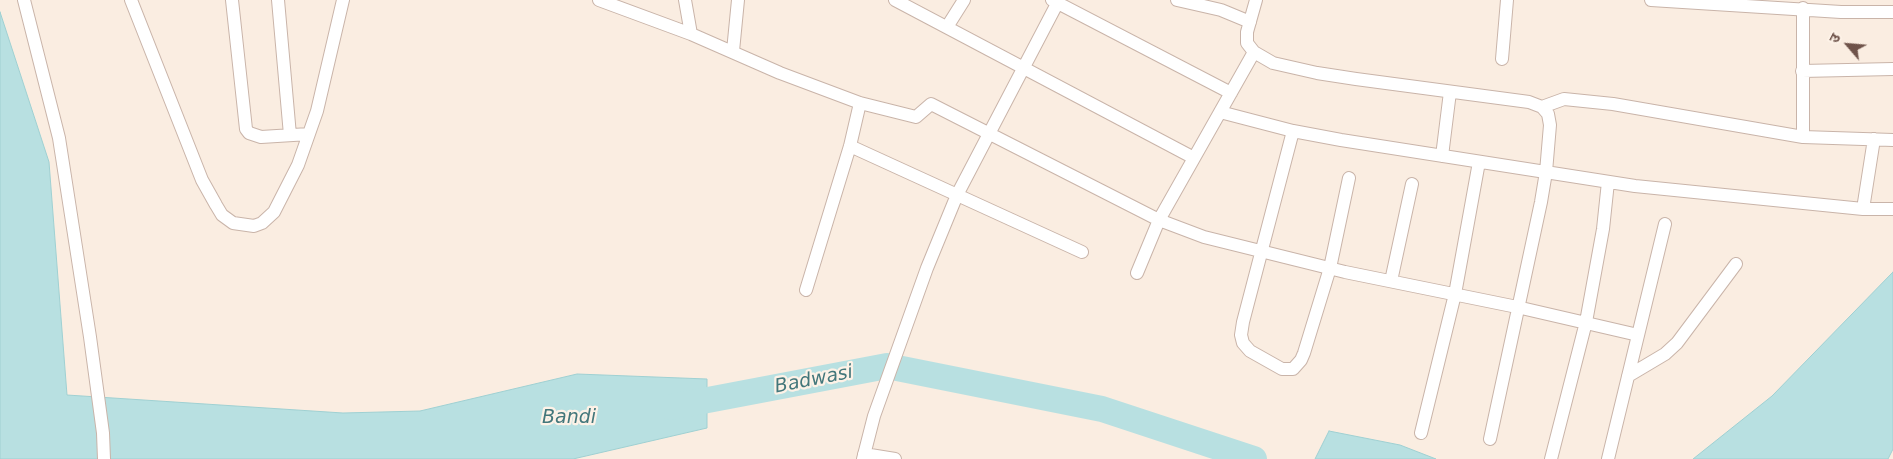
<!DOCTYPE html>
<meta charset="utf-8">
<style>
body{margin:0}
#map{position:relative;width:1893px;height:459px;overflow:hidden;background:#faede1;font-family:"DejaVu Sans","Noto Sans Devanagari",sans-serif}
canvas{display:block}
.north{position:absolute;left:1823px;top:20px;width:50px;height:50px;-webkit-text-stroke:4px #fdf2e7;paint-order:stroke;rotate:297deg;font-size:14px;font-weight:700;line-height:20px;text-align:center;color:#6f534a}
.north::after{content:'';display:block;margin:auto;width:18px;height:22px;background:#6f534a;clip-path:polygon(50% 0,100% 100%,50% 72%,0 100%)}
</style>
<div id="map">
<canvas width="1893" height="459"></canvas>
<div class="north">उ</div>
</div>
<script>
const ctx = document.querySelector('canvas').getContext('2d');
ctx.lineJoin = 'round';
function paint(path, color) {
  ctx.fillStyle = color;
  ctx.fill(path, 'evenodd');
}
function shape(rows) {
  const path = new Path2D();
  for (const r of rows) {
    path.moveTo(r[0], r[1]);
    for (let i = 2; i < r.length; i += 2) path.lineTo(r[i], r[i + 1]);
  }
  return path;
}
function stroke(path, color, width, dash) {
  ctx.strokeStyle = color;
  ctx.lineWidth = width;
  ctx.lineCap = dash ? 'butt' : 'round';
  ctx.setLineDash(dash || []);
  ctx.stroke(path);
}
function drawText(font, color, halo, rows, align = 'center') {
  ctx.font = font + ' "DejaVu Sans",sans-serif';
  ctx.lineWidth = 4.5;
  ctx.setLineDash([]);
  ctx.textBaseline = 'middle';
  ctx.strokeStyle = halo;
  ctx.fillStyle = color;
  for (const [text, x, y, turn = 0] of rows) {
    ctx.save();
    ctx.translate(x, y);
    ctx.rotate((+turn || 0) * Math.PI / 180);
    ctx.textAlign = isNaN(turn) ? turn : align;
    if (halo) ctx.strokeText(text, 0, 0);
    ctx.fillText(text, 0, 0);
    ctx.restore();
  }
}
const water = shape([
 [0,12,49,162,67,395,343,413,420,411,577,374,707,379,707,428,573,459,0,459,0,12],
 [1893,272,1893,449,1888,459,1693,459,1772,396,1893,272],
 [1329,431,1400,445,1436,459,1315,459,1329,431]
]);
const river = shape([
 [671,407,887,366,1102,409,1254,459]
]);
const minor = shape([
 [24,0,59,138,90,337,103,433,104,459],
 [131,0,202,180,216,205,222,215,233,223,254,226,262,223,274,212,298,165,317,111,343,0],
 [232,0,246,129,249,133,261,137,309,134],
 [278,0,290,135],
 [599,0,691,34,780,73,860,103,916,117,931,104,1159,220,1204,237,1345,272,1517,307,1638,335],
 [685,0,691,34],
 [895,0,1194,158],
 [1052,0,1231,93],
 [1177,0,1221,10,1250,22],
 [1256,0,1247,32,1247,43,1254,52,1273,63,1317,73,1356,79,1529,102,1542,107,1548,114,1550,125,1546,172,1541,202,1490,439],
 [1651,0,1841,12,1893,12],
 [947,27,964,0],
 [733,51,738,0],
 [1502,59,1507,0],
 [1802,71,1893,69],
 [1542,107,1564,99,1613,104,1803,137,1893,140],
 [1220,112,1293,131,1341,140,1635,186,1863,209,1893,209],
 [1293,131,1243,322,1241,335,1243,343,1250,351,1282,369,1293,369,1301,360,1304,353,1330,268,1349,178],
 [1803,137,1803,8],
 [850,146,1082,252],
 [1442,156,1450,92],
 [1863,209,1874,139],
 [1137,273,1159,220,1254,52],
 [1391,281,1412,184],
 [806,290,850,146,860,103],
 [1628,376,1665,354,1677,343,1736,264],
 [1421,433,1455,294,1479,162],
 [864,454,895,459],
 [863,459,874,416,927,268,957,195,1059,0],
 [1551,459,1586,322,1603,229,1608,182],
 [1608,459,1665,224]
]);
const waterNames = [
 ["Badwasi",814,380,-11],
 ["Bandi",569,418]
];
paint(water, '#b8e0e1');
stroke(water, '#9fd0d2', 1);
stroke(river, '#b8e0e1', 26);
stroke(minor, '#c9b4a9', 14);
stroke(minor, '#fff', 12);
drawText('italic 19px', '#43777b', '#fdf2e7', waterNames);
</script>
